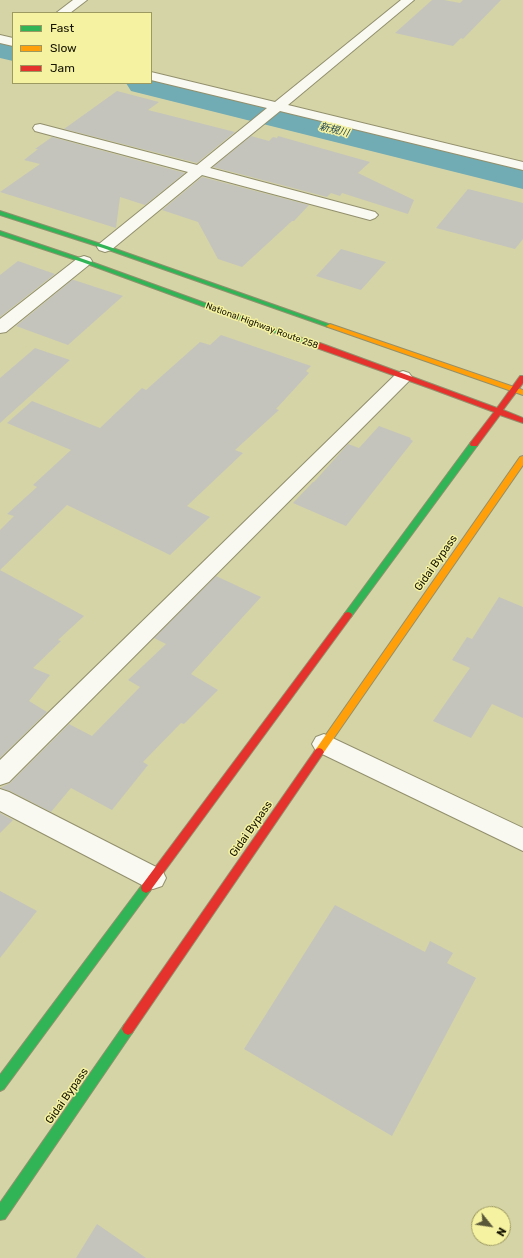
<!DOCTYPE html>
<meta charset="utf-8">
<style>
body{margin:0}
#map{position:relative;width:523px;height:1258px;overflow:hidden;background:#d5d4a7;font-family:Rubik,sans-serif}
canvas{display:block}
.legend{position:absolute;left:12px;top:12px;width:140px;height:72px;box-sizing:border-box;background:#f5f2a1;border:1px solid #9c9961;margin:0;padding:5px 7px;list-style:none;font-size:12px;color:#161400}
.legend li{display:flex;align-items:center;gap:8px;height:20px}
.legend b{width:20px;border:1px solid #9c9961}
.north{position:absolute;left:471px;top:1206px;width:40px;height:40px;box-sizing:border-box;background:#f5f2a1;border:1px solid #9c9961;border-radius:50%;rotate:120deg;font-size:11px;font-weight:700;line-height:16px;text-align:center;color:#161400}
.north::after{content:'';display:block;margin:auto;width:14px;height:18px;background:#59573a;clip-path:polygon(50% 0,100% 100%,50% 72%,0 100%)}
</style>
<div id="map">
<canvas width="523" height="1258"></canvas>
<ul class="legend">
<li><b style="height:5px;background:#30b455"></b>Fast</li>
<li><b style="height:5px;background:#ff9f0a"></b>Slow</li>
<li><b style="height:5px;background:#e5322d"></b>Jam</li>
</ul>
<div class="north">N</div>
</div>
<script>
const ctx = document.querySelector('canvas').getContext('2d');
ctx.lineJoin = 'round';
function shape(rows) {
  const path = new Path2D();
  for (const r of rows) {
    path.moveTo(r[0], r[1]);
    for (let i = 2; i < r.length; i += 2) path.lineTo(r[i], r[i + 1]);
  }
  return path;
}
function paint(path, color) {
  ctx.fillStyle = color;
  ctx.fill(path, 'evenodd');
}
function stroke(path, color, width, dash) {
  ctx.strokeStyle = color;
  ctx.lineWidth = width;
  ctx.lineCap = dash ? 'butt' : 'round';
  ctx.setLineDash(dash || []);
  ctx.stroke(path);
}
function drawText(font, color, halo, rows, align = 'center') {
  ctx.font = font + ' Rubik,"Noto Sans JP",sans-serif';
  ctx.lineWidth = 3;
  ctx.setLineDash([]);
  ctx.textBaseline = 'middle';
  ctx.strokeStyle = halo;
  ctx.fillStyle = color;
  for (const [text, x, y, turn = 0] of rows) {
    ctx.save();
    ctx.translate(x, y);
    ctx.rotate((+turn || 0) * Math.PI / 180);
    ctx.textAlign = isNaN(turn) ? turn : align;
    if (halo) ctx.strokeText(text, 0, 0);
    ctx.fillText(text, 0, 0);
    ctx.restore();
  }
}
const river = shape([
 [0,37,13,40,13,61,0,58,0,37],
 [151,74,523,165,523,189,131,91,126,83,151,83,151,74]
]);
const building = shape([
 [432,0,444,0,460,3,463,0,501,0,463,39,461,38,453,46,395,33],
 [117,91,159,102,148,110,235,132,197,163,64,129],
 [251,136,269,141,273,137,277,138,278,136,370,162,358,173,414,200,408,214,342,193,340,196,331,193,327,197,213,167],
 [52,137,185,173,145,205,120,197,116,228,0,192,40,164,24,160,38,149,35,149],
 [202,177,309,205,294,221,292,221,242,267,218,259,198,222,162,210],
 [468,189,523,203,523,239,515,249,436,228],
 [341,249,386,262,361,290,316,276],
 [18,261,55,274,0,317,0,275],
 [72,280,74,280,123,296,68,345,16,326],
 [221,335,311,366,306,371,309,373,276,409,279,410,235,450,243,453,187,506,210,517,170,555,67,505,0,570,84,616,58,640,61,641,33,668,50,675,29,701,47,712,0,758,0,530,14,516,7,514,37,487,33,485,71,450,7,423,32,401,100,428,142,388,146,390,200,342,210,345],
 [35,348,70,360,0,423,0,378],
 [379,426,411,438,410,439,413,441,346,526,293,503,313,482,314,482,348,444,359,448],
 [216,576,261,597,191,674,218,690,184,724,181,723,143,762,148,765,112,810,71,788,51,812,10,791,0,788,10,783,69,724,92,736,140,687,128,680,166,644,154,638],
 [499,597,523,607,523,718,492,704,471,738,433,721,470,668,452,660,467,637,472,639],
 [0,813,13,820,0,833],
 [0,891,37,911,0,958],
 [335,905,425,952,430,941,453,953,447,963,476,978,392,1136,244,1049],
 [97,1224,146,1258,76,1258]
]);
const street = shape([
 [73,0,87,0,70,13,56,13,73,0],
 [401,0,414,0,288,105,523,162,523,170,280,111,210,168,375,212,378,215,375,218,370,220,202,175,111,250,105,252,99,250,97,247,99,244,188,172,35,131,33,128,35,125,40,124,197,165,267,108,151,80,151,72,275,102,401,0],
 [0,35,13,38,13,46,0,43,0,35],
 [84,256,90,258,92,261,90,264,6,332,0,333,0,319,78,258,84,256],
 [403,371,409,373,412,377,409,381,9,782,0,785,0,760,397,373,403,371],
 [324,734,523,828,523,851,316,751,312,744,316,737,324,734],
 [0,789,9,792,162,870,166,878,162,886,153,889,144,886,0,811,0,789]
]);
const fast = shape([
 [0,211,107,246,334,326,332,327,328,327,103,248,0,215,0,211],
 [0,231,86,260,321,345,320,347,314,347,82,262,0,235,0,231],
 [474,441,478,444,477,446,351,617,345,617,344,615,345,613,471,442,474,441],
 [146,883,150,885,151,888,150,891,4,1089,0,1091,0,1075,142,885,146,883],
 [128,1023,132,1025,134,1029,132,1033,5,1219,0,1220,0,1203,124,1025,128,1023]
]);
const slow = shape([
 [330,324,523,390,523,395,328,327,326,326,330,324],
 [523,456,523,465,322,755,319,756,316,755,314,752,316,749,520,457,523,456]
]);
const jam = shape([
 [314,343,320,343,497,408,520,376,523,376,523,383,503,410,523,418,523,423,500,415,477,446,471,446,470,444,471,442,494,412,432,389,314,347,314,343],
 [348,612,351,613,352,615,351,617,150,891,146,893,142,891,141,888,142,885,345,613,348,612],
 [319,748,322,749,324,752,322,755,132,1033,128,1035,124,1033,122,1029,124,1025,316,749,319,748]
]);
const farStreetnames = [
 ["National Highway Route 258",262,326,20]
];
const farWaternames = [
 ["新規川",334,130,14]
];
const streetNames = [
 ["Gidai Bypass",436,563,-55],
 ["Gidai Bypass",251,829,-55],
 ["Gidai Bypass",67,1096,-55]
];
paint(river, '#71abb4');
paint(building, '#c4c4bc');
stroke(street, '#92906c', 2);
stroke(fast, '#92906c', 2);
stroke(slow, '#92906c', 2);
stroke(jam, '#92906c', 2);
paint(street, '#f9f9f2');
paint(fast, '#30b455');
paint(slow, '#ff9f0a');
paint(jam, '#e5322d');
drawText('9px', '#161400', '#f5f2a1', farStreetnames);
drawText('italic 10px', '#204554', '#f5f2a1', farWaternames);
drawText('11px', '#161400', '#f5f2a1', streetNames);
</script>
